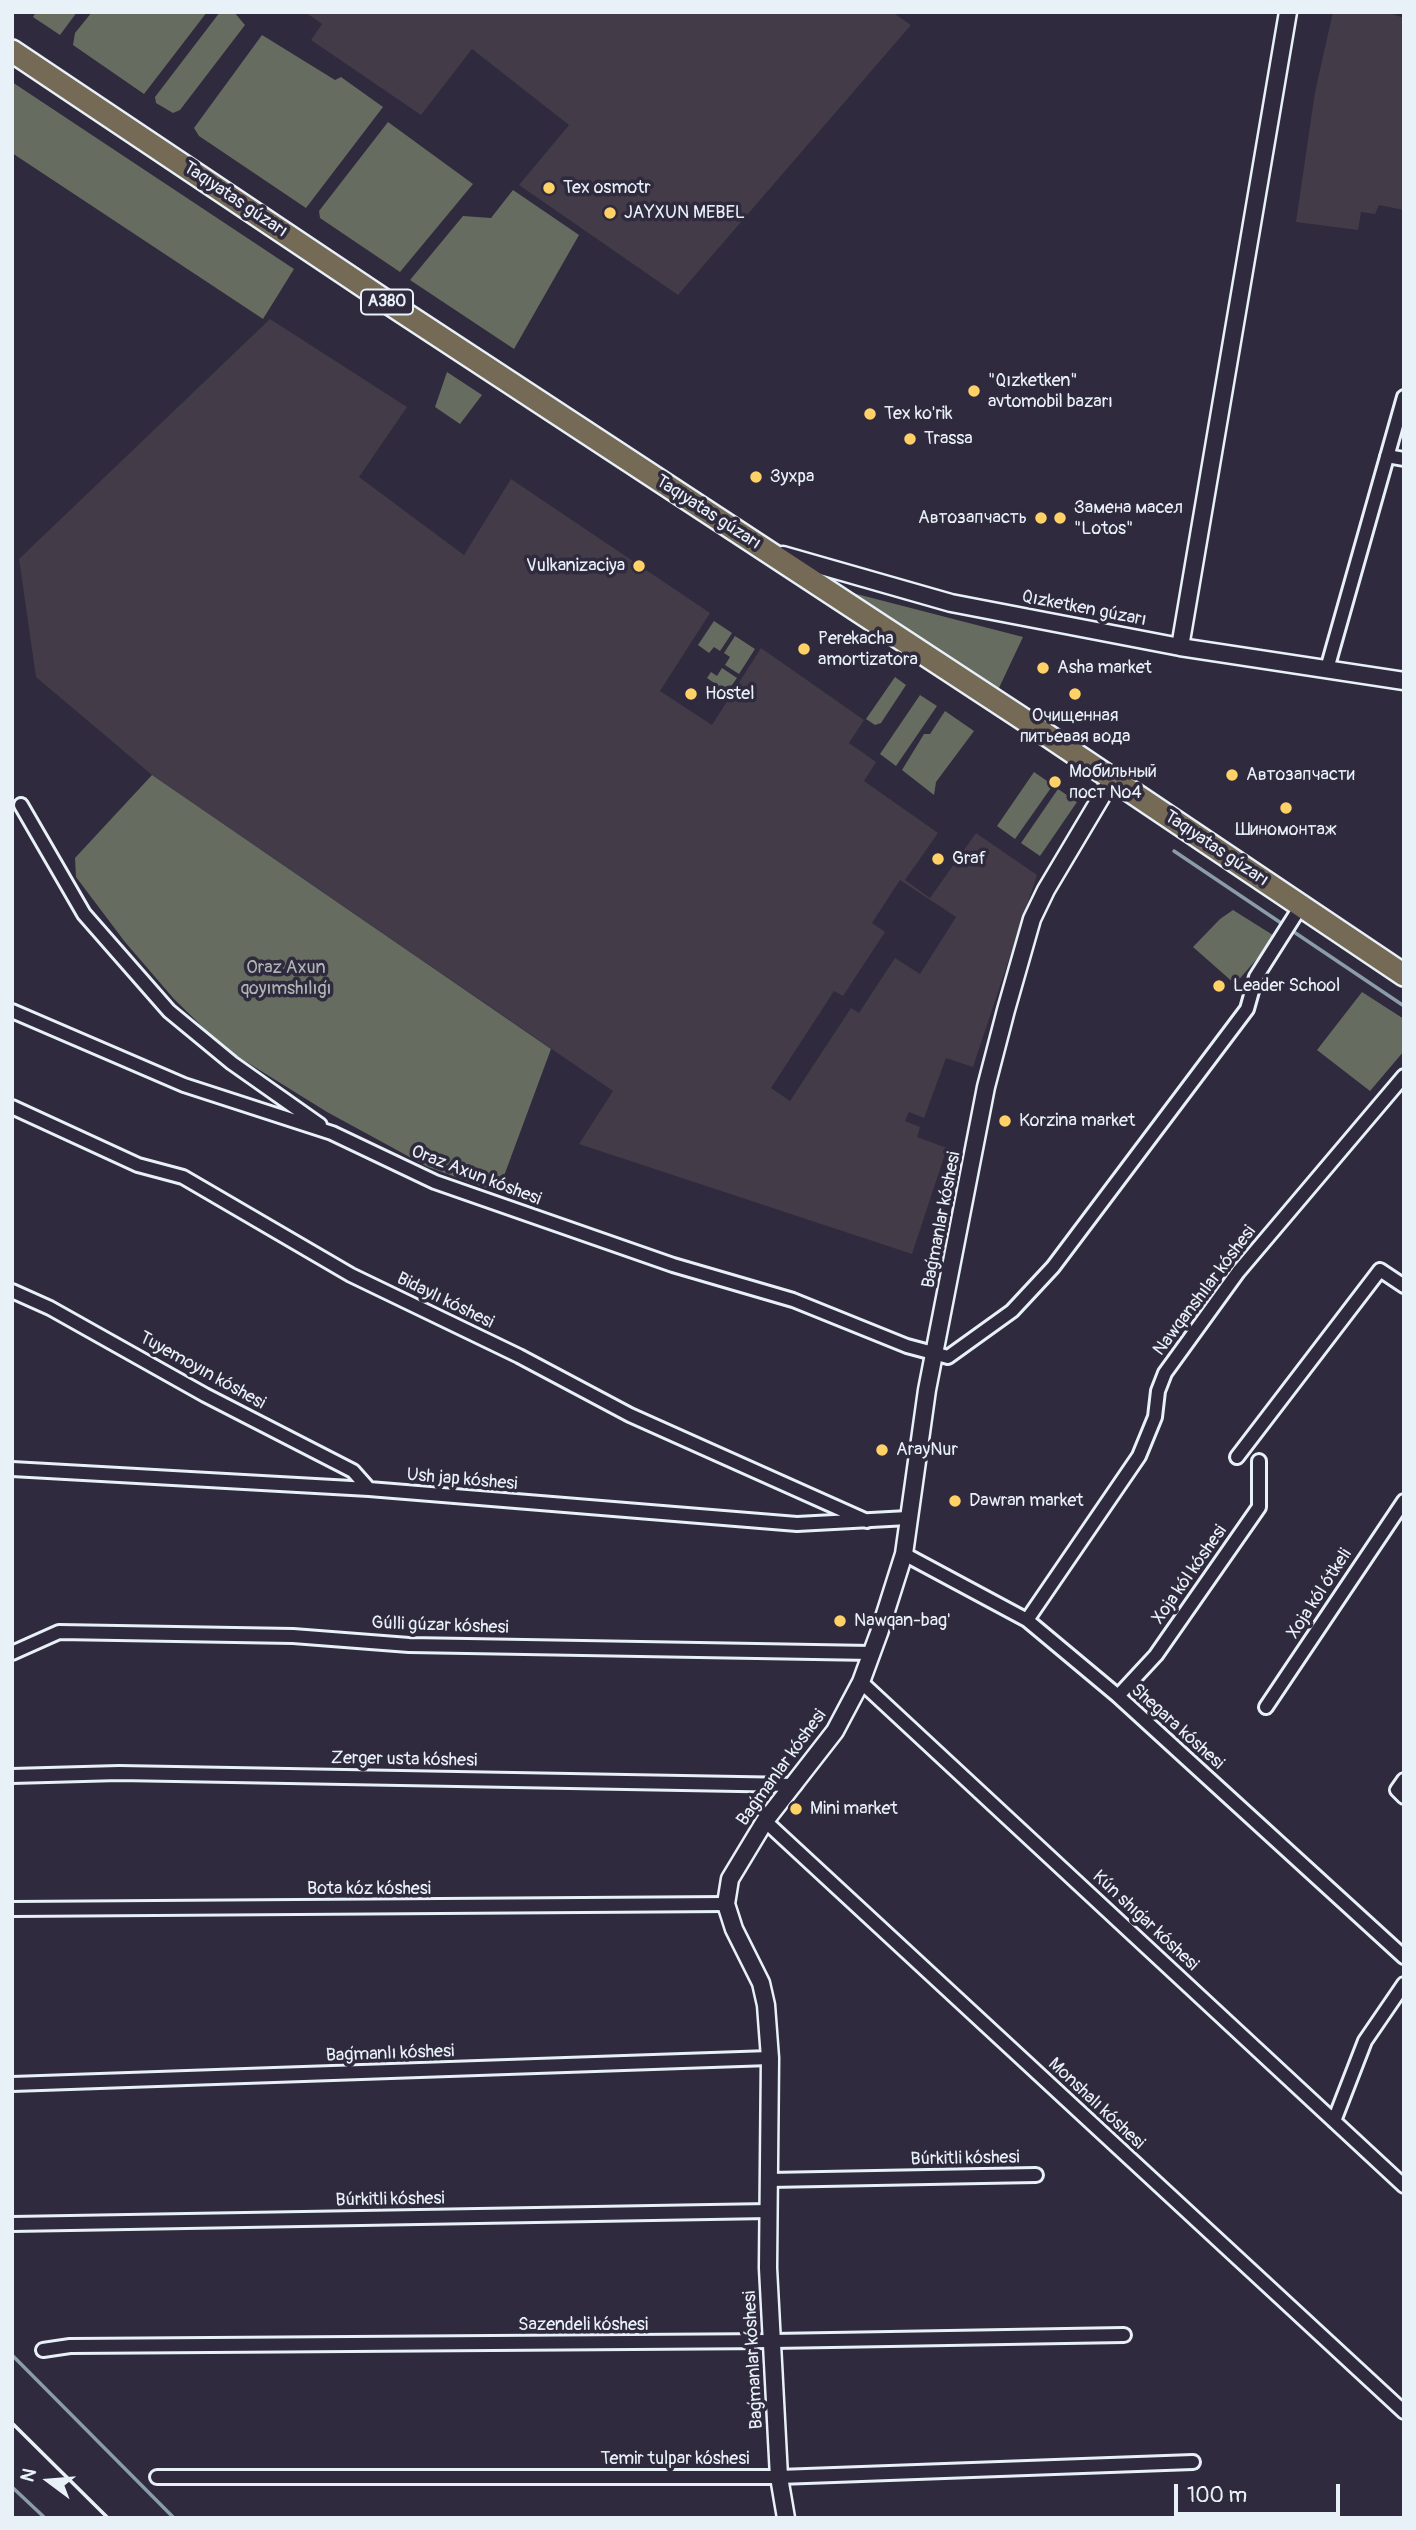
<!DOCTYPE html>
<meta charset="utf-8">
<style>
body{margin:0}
#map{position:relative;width:1416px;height:2530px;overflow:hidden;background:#2f2a3d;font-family:Pangolin,sans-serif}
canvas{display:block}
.frame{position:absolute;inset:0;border:14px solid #e8f1f8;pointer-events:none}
.north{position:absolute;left:14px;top:2446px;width:70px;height:70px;-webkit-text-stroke:5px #2f2a3d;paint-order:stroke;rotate:286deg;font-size:19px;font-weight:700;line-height:28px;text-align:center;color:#e8f1f8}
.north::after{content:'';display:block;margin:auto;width:24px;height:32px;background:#e8f1f8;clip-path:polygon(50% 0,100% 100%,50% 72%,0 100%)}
.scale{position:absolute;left:1174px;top:2484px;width:166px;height:32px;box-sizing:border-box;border:4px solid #e8f1f8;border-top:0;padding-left:9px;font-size:21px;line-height:24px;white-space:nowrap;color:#e8f1f8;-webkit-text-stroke:5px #2f2a3d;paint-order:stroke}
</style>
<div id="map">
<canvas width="1416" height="2530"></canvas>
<div class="frame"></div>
<div class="north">N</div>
<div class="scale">100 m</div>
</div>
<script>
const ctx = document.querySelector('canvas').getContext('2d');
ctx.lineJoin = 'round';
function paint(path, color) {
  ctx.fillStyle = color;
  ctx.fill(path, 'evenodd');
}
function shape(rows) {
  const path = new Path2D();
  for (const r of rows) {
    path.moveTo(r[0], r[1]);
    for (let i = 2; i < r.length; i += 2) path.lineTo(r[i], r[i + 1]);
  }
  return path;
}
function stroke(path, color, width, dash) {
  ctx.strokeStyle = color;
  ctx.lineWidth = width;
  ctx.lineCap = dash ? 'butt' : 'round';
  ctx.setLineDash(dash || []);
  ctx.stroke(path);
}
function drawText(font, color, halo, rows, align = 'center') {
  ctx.font = font + ' Pangolin,sans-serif';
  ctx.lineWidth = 7;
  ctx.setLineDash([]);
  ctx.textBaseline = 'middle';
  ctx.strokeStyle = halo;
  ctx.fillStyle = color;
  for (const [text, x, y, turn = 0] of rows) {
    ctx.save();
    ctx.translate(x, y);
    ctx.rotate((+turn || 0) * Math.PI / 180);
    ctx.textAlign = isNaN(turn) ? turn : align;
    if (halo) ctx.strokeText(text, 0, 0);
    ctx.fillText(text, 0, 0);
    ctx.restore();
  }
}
const built = shape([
 [305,12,892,12,911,25,678,295,519,185,569,125,472,49,421,115,311,40,322,24],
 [1333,12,1386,12,1404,18,1404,210,1379,205,1375,214,1361,212,1358,230,1296,222,1315,92],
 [270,319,407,407,359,477,464,555,511,479,710,613,660,691,712,725,761,648,864,720,849,743,876,762,864,781,938,833,905,880,930,898,976,833,1037,875,973,1067,946,1058,924,1118,909,1112,905,1121,920,1127,917,1137,947,1148,912,1254,579,1144,613,1091,152,775,36,677,19,559],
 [900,880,956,917,920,974,895,958,859,1013,851,1008,790,1101,771,1088,834,991,843,996,885,932,872,923]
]);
const green = shape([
 [36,12,77,12,60,35,33,17],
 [92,12,207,12,144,94,73,45,75,33],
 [220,12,234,12,245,25,180,110,173,113,156,103,155,97],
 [262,35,335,80,341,77,383,107,306,208,199,136,194,128],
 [12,82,294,269,263,319,12,153],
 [388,122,473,184,400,272,320,218,319,211],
 [513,190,579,235,514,349,410,280,463,216,491,218],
 [447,372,482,395,460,424,435,407],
 [845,591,1023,637,998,690],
 [714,621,732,633,720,651,714,647,709,653,698,645],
 [735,636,755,649,739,674,725,665,730,657,724,653],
 [722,668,737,678,727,692,707,678,711,672,717,676],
 [895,677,906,685,881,723,875,725,866,719],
 [920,695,937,706,896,766,880,754],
 [945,711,974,731,936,782,934,795,902,770,924,734,930,734],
 [1034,772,1053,785,1015,839,997,826],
 [152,775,551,1049,498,1192,428,1167,327,1112,224,1048,174,999,125,942,76,877,75,858],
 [1058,789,1077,802,1040,856,1021,843],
 [1233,910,1276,937,1235,984,1193,947,1220,919],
 [1362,992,1404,1019,1404,1051,1370,1091,1317,1050]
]);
const stream = shape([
 [1174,851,1284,925],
 [1291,930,1404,1006],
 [12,2355,174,2518],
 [12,2487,45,2518]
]);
const minor = shape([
 [1387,456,1404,459],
 [1327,669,1404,397],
 [21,805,84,914,169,1011,232,1063,320,1125],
 [12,1011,184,1085,332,1133,435,1182,673,1265,793,1300,907,1346,948,1357,1012,1311,1053,1267,1247,1009,1256,977,1301,906],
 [12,1107,138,1165,183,1177,351,1275,519,1356,630,1415,867,1521],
 [12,1291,50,1308,205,1395,353,1471,369,1489],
 [1237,1457,1380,1270,1404,1286],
 [12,1469,369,1489,797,1524,908,1518],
 [904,1554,1027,1620,1118,1696,1404,1957],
 [1027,1620,1139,1456,1155,1417,1158,1391,1165,1373,1238,1272,1404,1076],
 [12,1653,59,1632,293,1636,409,1645,872,1653],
 [861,1682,1404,2186],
 [1118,1696,1156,1655,1259,1507,1259,1461],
 [1266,1707,1404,1501],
 [12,1776,119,1773,795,1785],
 [1404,1780,1397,1790,1404,1797],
 [765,1821,1404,2412],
 [12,1909,726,1904],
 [12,2084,770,2058],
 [1334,2121,1365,2041,1404,1984],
 [769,2180,1036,2175],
 [12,2224,769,2211],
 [43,2350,70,2346,773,2341,1124,2335],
 [157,2477,779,2477,1193,2462]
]);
const tertiary = shape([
 [783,555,951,603,1180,647,1404,681],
 [1180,647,1288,12],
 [786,2518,779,2477,768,2268,770,2058,766,2005,761,1983,734,1929,726,1904,730,1879,765,1821,835,1731,861,1682,879,1633,904,1554,927,1390,986,1087,1006,1010,1032,919,1046,890,1112,779]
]);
const trunk = shape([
 [12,51,384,300,1020,717,1404,975]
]);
const rail = shape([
 [12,2423,108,2518]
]);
const markers = [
 [549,188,7,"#ffd166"],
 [610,213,7,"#ffd166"],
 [974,391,7,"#ffd166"],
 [870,414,7,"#ffd166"],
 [910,439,7,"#ffd166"],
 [756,477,7,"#ffd166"],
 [1041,518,7,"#ffd166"],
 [1060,518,7,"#ffd166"],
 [639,566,7,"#ffd166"],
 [804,649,7,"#ffd166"],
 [1043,668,7,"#ffd166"],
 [691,694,7,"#ffd166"],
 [1075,694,7,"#ffd166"],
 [1232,775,7,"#ffd166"],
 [1055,782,7,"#ffd166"],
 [1286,808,7,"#ffd166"],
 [938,859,7,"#ffd166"],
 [1219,986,7,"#ffd166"],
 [1005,1121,7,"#ffd166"],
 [882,1450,7,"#ffd166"],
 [955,1501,7,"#ffd166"],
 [840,1621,7,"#ffd166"],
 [796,1809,7,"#ffd166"]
];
const shields = [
 [387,302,52]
];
const shieldNames = [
 ["A380",387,302]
];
const poiNames = [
 ["Tex osmotr",563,188],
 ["JAYXUN MEBEL",624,213],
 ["\"Qızketken\"",988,381],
 ["avtomobil bazarı",988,402],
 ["Tex ko'rik",884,414],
 ["Trassa",924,439],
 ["Зухра",770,477],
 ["Замена масел",1074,508],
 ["\"Lotos\"",1074,529],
 ["Автозапчасть",1027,518,"right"],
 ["Vulkanizaciya",625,566,"right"],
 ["Perekacha",818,639],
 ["amortizatora",818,660],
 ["Asha market",1057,668],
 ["Hostel",705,694],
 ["Очищенная",1075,716,"center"],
 ["питьевая вода",1075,737,"center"],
 ["Мобильный",1069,772],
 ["пост №4",1069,793],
 ["Автозапчасти",1246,775],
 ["Шиномонтаж",1286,830,"center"],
 ["Graf",952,859],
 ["Leader School",1233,986],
 ["Korzina market",1019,1121],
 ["ArayNur",896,1450],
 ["Dawran market",969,1501],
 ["Nawqan-bag'",854,1621],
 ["Mini market",810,1809]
];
const streetNames = [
 ["Taqıyatas gúzarı",235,200,34],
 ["Taqıyatas gúzarı",708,513,33],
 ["Qızketken gúzarı",1084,609,11],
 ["Taqıyatas gúzarı",1216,849,34],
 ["Oraz Axun kóshesi",476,1176,21],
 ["Baǵmanlar kóshesi",942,1220,-79],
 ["Nawqanshılar kóshesi",1205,1291,-53],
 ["Bidaylı kóshesi",445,1301,26],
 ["Tuyemoyın kóshesi",202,1371,29],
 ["Ush jap kóshesi",462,1480,5],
 ["Xoja kól kóshesi",1190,1575,-55],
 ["Xoja kól ótkeli",1320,1594,-57],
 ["Gúlli gúzar kóshesi",440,1626,2],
 ["Shegara kóshesi",1177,1727,42],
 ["Zerger usta kóshesi",404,1760,1],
 ["Baǵmanlar kóshesi",782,1768,-54],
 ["Bota kóz kóshesi",369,1889],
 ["Kún shıǵar kóshesi",1145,1921,43],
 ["Baǵmanlı kóshesi",390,2054,-2],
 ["Monshalı kóshesi",1096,2104,43],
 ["Búrkitli kóshesi",965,2159,-1],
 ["Búrkitli kóshesi",390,2200,-1],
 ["Sazendeli kóshesi",583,2325],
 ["Baǵmanlar kóshesi",754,2360,-93],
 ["Temir tulpar kóshesi",675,2459]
];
const parkNames = [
 ["Oraz Axun",286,968],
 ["qoyımshılıǵı",286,989]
];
paint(built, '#433b48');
paint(green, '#666d60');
stroke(stream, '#8a9ba9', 3.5);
stroke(minor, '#e8f1f8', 18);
stroke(tertiary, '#e8f1f8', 21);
stroke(trunk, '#e8f1f8', 26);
stroke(minor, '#2f2a3d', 12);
stroke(tertiary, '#2f2a3d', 16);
stroke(trunk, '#756a55', 21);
stroke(rail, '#e8f1f8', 3.5);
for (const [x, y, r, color] of markers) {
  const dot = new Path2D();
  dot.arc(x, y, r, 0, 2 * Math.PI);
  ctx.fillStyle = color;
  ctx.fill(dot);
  stroke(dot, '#2f2a3d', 2.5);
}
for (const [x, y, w] of shields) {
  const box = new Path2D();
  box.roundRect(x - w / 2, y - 12.5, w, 25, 5);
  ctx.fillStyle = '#2f2a3d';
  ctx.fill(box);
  stroke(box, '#e8f1f8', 2);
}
drawText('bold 16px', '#e8f1f8', null, shieldNames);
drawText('18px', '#e8f1f8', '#2f2a3d', poiNames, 'left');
drawText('18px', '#e8f1f8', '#2f2a3d', streetNames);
drawText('18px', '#aeb6b4', '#2f2a3d', parkNames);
</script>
